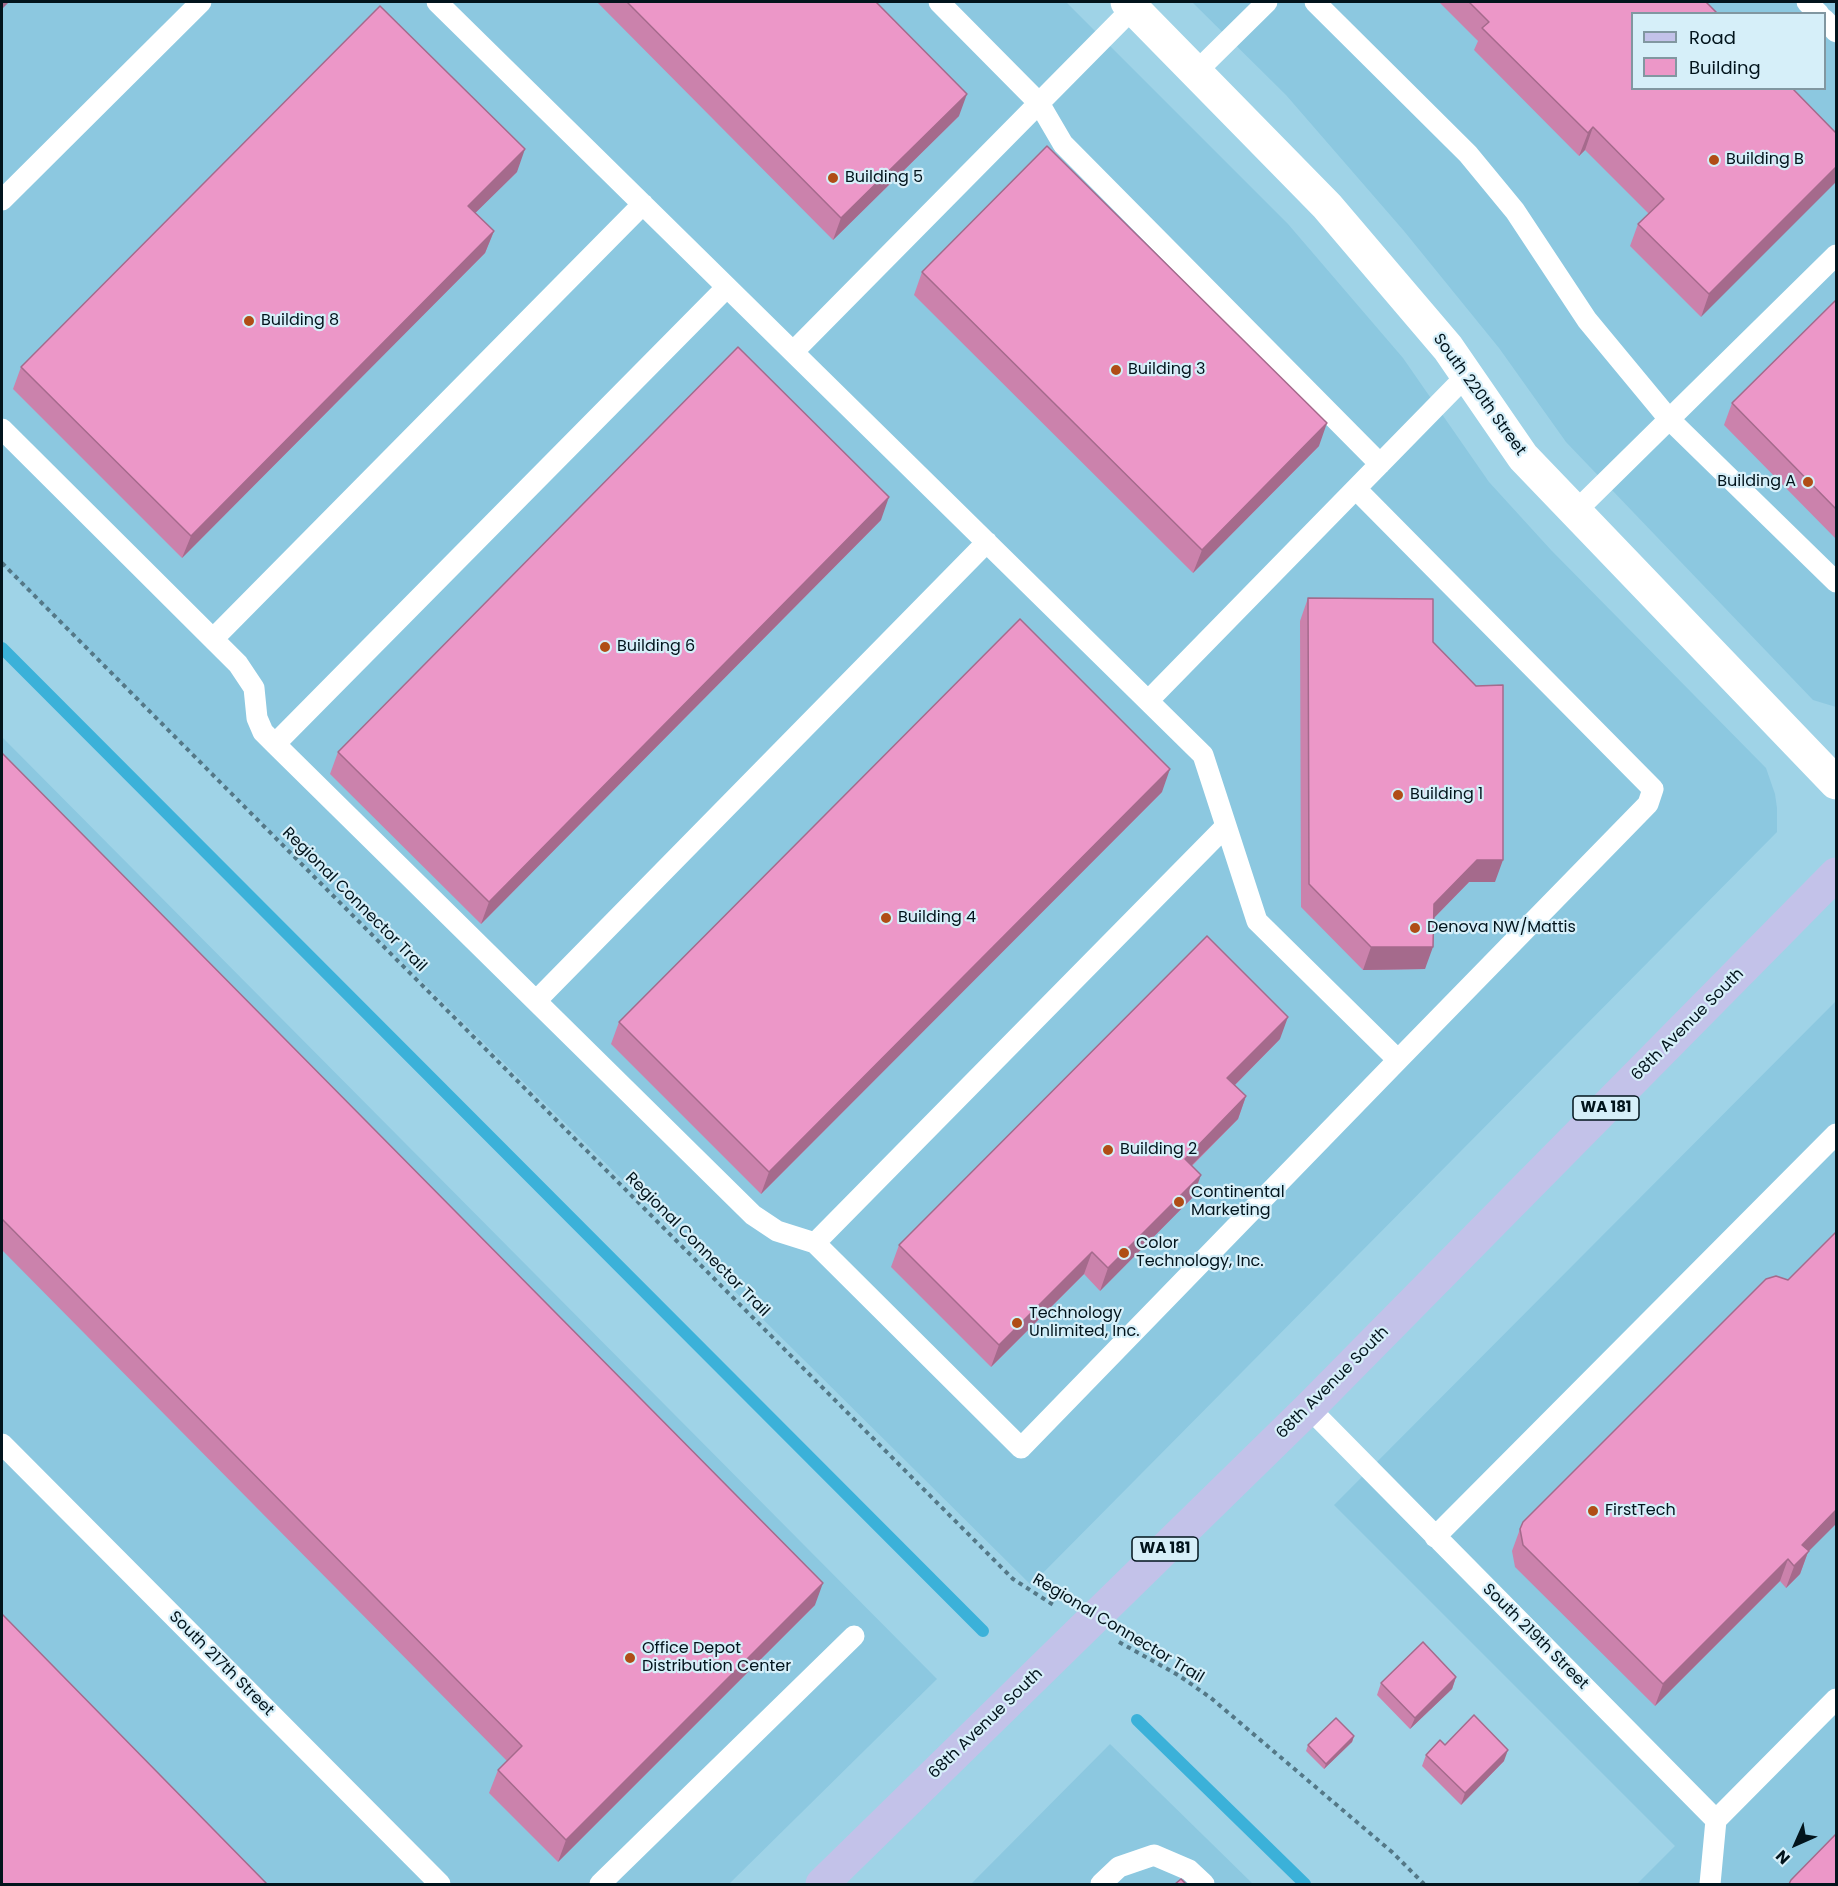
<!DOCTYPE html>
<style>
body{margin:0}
#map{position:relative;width:1838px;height:1886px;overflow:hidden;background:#9fd3e7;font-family:Poppins,sans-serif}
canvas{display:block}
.frame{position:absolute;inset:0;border:3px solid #02141c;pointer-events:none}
.legend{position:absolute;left:1631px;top:12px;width:195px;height:78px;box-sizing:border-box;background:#d6eff9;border:2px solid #8197a1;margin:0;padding:8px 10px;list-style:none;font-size:18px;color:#02141c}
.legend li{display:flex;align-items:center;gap:12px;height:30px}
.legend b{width:30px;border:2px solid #8197a1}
.north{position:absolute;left:1766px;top:1814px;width:60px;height:60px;-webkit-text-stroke:4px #d6eff9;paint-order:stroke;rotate:225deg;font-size:16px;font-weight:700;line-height:24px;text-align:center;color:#02141c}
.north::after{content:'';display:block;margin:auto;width:21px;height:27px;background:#02141c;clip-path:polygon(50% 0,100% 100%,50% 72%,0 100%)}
</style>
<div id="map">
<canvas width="1838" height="1886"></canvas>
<div class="frame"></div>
<ul class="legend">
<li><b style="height:8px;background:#c3c2e9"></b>Road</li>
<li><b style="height:16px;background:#ec97c8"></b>Building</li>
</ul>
<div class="north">N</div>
</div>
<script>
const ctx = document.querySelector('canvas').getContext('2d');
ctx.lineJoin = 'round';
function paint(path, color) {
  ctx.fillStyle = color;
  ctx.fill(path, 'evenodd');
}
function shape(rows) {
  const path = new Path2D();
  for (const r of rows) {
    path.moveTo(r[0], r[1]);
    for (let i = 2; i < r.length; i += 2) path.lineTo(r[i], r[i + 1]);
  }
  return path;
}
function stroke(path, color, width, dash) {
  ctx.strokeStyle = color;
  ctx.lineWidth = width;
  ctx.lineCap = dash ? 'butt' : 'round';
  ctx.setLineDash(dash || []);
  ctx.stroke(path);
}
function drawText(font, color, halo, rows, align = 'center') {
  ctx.font = font + ' Poppins,sans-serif';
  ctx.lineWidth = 4.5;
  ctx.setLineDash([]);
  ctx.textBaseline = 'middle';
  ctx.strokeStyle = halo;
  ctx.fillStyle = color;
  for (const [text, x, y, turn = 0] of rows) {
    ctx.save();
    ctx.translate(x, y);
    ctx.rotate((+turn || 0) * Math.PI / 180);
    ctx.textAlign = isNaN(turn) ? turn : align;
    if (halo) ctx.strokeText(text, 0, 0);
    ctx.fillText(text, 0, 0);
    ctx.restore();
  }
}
const built = shape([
 [2,2,1066,2,1288,224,1403,358,1489,482,1551,550,1766,768,1775,794,1777,808,1777,832,1031,1585,2,565],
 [1192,2,1836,2,1836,707,1813,700,1566,442,1499,348,1404,231,1286,95],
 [1632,14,1824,14,1824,88,1632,88],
 [2,737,937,1679,729,1884,2,1884],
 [1836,1001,1836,1884,1637,1884,1675,1846,1334,1505],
 [1110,1744,1253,1884,971,1884]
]);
const stream = shape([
 [2,648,983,1631],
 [1137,1720,1305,1884]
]);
const path = shape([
 [2,563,1013,1579,1055,1606],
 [1119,1642,1178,1675,1211,1698,1392,1852,1424,1884]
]);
const lane = shape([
 [437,2,1203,755,1257,921,1398,1060,1648,804,1653,789,1356,489],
 [939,2,1039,103,1063,144,1380,464],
 [1315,2,1468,154,1515,211,1587,320,1669,419,1836,582],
 [1807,2,1819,14],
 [1824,19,1836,32],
 [1196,72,1267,2],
 [2,200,201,2],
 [793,352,1133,8],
 [2,429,238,664,254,688,257,718,263,732,275,744,753,1215,777,1231,815,1243,1021,1448,1398,1060],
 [1575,512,1836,255],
 [213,639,643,204],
 [1148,701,1466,376],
 [275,744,727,287],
 [536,1001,987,542],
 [815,1243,1226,826],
 [1309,1408,1716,1820,1710,1884],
 [2,1444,440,1884],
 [1435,1537,1836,1134],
 [1716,1820,1836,1699],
 [600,1884,854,1636],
 [1101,1884,1119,1867,1154,1855,1189,1870,1204,1884]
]);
const street = shape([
 [1127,2,1327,206,1448,348,1523,457,1836,783]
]);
const primary = shape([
 [822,1884,1309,1408,1836,874]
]);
const wall = shape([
 [597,2,876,2,959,116,833,240],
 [1439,2,1706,2,1792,88,1701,317,1630,246,1638,224,1649,214,1585,150,1579,156,1474,50,1478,41],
 [517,172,475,213,494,231,485,253,182,558,13,389,21,367],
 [922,272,1319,446,1193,573,914,295],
 [1836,300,1836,539,1724,425,1732,403],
 [881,520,481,924,330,774,338,752],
 [1308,598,1433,642,1495,882,1469,882,1434,918,1425,969,1363,970,1301,907,1300,621],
 [2,753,815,1605,558,1862,489,1793,498,1770,507,1761,2,1250],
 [1162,792,761,1194,611,1044,619,1022],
 [1280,1039,1235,1085,1246,1096,1238,1119,1192,1166,1193,1197,1100,1291,1084,1274,991,1367,891,1267,899,1245],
 [1520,1529,1808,1552,1800,1574,1786,1588,1780,1581,1655,1706,1515,1567,1512,1551],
 [1456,1677,1452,1689,1410,1729,1377,1695,1381,1683],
 [1354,1736,1352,1742,1324,1769,1306,1751,1308,1745],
 [1445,1745,1504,1761,1461,1805,1422,1766,1426,1755]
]);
const shadedWall = shape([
 [2,2,9,2,2,9],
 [967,94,959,116,833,240,841,218],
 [1593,127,1585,150,1579,156,1588,133],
 [525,149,517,172,460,228,468,206],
 [1836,167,1836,182,1701,317,1709,294],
 [494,231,485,253,182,558,191,536],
 [1327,423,1319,446,1193,573,1202,550],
 [889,497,881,520,481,924,489,902],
 [1170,769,1162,792,761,1194,769,1172],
 [1477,860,1503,860,1495,882,1469,882,1426,926,1434,904],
 [1371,947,1433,947,1425,969,1363,970],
 [1288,1017,1280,1039,1219,1101,1227,1078],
 [1246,1096,1238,1119,1176,1181,1185,1159],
 [1201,1175,1193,1197,1100,1291,1108,1268],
 [1092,1252,1084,1274,991,1367,999,1345],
 [1836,1510,1836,1524,1808,1552,1800,1574,1786,1588,1802,1545],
 [1788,1559,1780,1581,1655,1706,1663,1684],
 [823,1583,815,1605,558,1862,566,1840],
 [1456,1677,1452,1689,1410,1729,1415,1718],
 [1354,1736,1352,1742,1324,1769,1326,1764],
 [1508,1750,1504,1761,1461,1805,1465,1793]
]);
const building = shape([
 [627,2,876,2,967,94,841,218,627,2],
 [1469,2,1706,2,1718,14,1632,14,1632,88,1792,88,1836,133,1836,167,1709,294,1638,224,1664,199,1593,127,1588,133,1482,28,1489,22,1469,2],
 [380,6,525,149,468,206,494,231,191,536,21,367,380,6],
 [1047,146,1327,423,1202,550,922,272,1047,146],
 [1836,300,1836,509,1732,403,1836,300],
 [738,347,889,497,489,902,338,752,738,347],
 [1308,598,1433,599,1433,642,1476,686,1503,685,1503,860,1477,860,1434,904,1433,947,1371,947,1309,884,1308,598],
 [1020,619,1170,769,769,1172,619,1022,1020,619],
 [2,753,823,1583,566,1840,498,1770,522,1746,2,1219,2,753],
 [1207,936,1288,1017,1227,1078,1246,1096,1185,1159,1201,1175,1108,1268,1092,1252,999,1345,899,1245,1207,936],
 [1836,1232,1836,1510,1802,1545,1809,1551,1794,1566,1788,1559,1663,1684,1523,1545,1520,1529,1523,1522,1766,1279,1776,1276,1788,1280,1836,1232],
 [2,1614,267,1884,2,1884,2,1614],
 [1423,1642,1456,1677,1415,1718,1381,1683,1423,1642],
 [1474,1715,1508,1750,1465,1793,1426,1755,1440,1740,1445,1745,1474,1715],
 [1336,1718,1354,1736,1326,1764,1308,1745,1336,1718],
 [1836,1834,1836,1884,1789,1884,1791,1880,1836,1834],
 [1181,1879,1186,1884,1175,1884,1181,1879]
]);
const markers = [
 [1714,160,6,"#b04d16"],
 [833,178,6,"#b04d16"],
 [249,321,6,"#b04d16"],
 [1116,370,6,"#b04d16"],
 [1808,482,6,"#b04d16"],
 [605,647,6,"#b04d16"],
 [1398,795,6,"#b04d16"],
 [886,918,6,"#b04d16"],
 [1415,928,6,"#b04d16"],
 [1108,1150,6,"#b04d16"],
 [1179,1202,6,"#b04d16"],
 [1124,1253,6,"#b04d16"],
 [1017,1323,6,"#b04d16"],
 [1593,1511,6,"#b04d16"],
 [630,1658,6,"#b04d16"]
];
const shields = [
 [1606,1108,66],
 [1165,1549,66]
];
const shieldNames = [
 ["WA 181",1606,1108],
 ["WA 181",1165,1549]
];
const poiNames = [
 ["Building B",1726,160],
 ["Building 5",845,178],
 ["Building 8",261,321],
 ["Building 3",1128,370],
 ["Building A",1796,482,"right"],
 ["Building 6",617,647],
 ["Building 1",1410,795],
 ["Building 4",898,918],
 ["Denova NW/Mattis",1427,928],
 ["Building 2",1120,1150],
 ["Continental",1191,1193],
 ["Marketing",1191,1211],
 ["Color",1136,1244],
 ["Technology, Inc.",1136,1262],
 ["Technology",1029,1314],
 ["Unlimited, Inc.",1029,1332],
 ["FirstTech",1605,1511],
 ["Office Depot",642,1649],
 ["Distribution Center",642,1667]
];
const streetNames = [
 ["South 220th Street",1479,395,54],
 ["Regional Connector Trail",354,900,45],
 ["68th Avenue South",1688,1025,-45],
 ["Regional Connector Trail",697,1245,45],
 ["68th Avenue South",1333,1383,-45],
 ["Regional Connector Trail",1118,1629,31],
 ["South 219th Street",1535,1637,45],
 ["South 217th Street",221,1664,45],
 ["68th Avenue South",986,1724,-44]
];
paint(built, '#8cc8e0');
stroke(stream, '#3bb1d9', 12);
stroke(path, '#547887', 4, [4.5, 4.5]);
stroke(lane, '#fff', 21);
stroke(street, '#fff', 33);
stroke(primary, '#c3c2e9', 33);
paint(wall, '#cb82ac');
paint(shadedWall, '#a56a8c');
paint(building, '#ec97c8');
stroke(building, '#a56a8c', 1.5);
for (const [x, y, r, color] of markers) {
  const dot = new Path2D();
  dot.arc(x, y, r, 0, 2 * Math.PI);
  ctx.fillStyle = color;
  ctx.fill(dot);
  stroke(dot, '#d6eff9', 2);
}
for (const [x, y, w] of shields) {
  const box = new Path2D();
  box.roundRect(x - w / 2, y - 12, w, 24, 4.5);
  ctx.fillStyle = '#d6eff9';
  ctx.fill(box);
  stroke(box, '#02141c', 1.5);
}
drawText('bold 15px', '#02141c', null, shieldNames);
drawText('16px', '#02141c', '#d6eff9', poiNames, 'left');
drawText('16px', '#02141c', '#d6eff9', streetNames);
</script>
